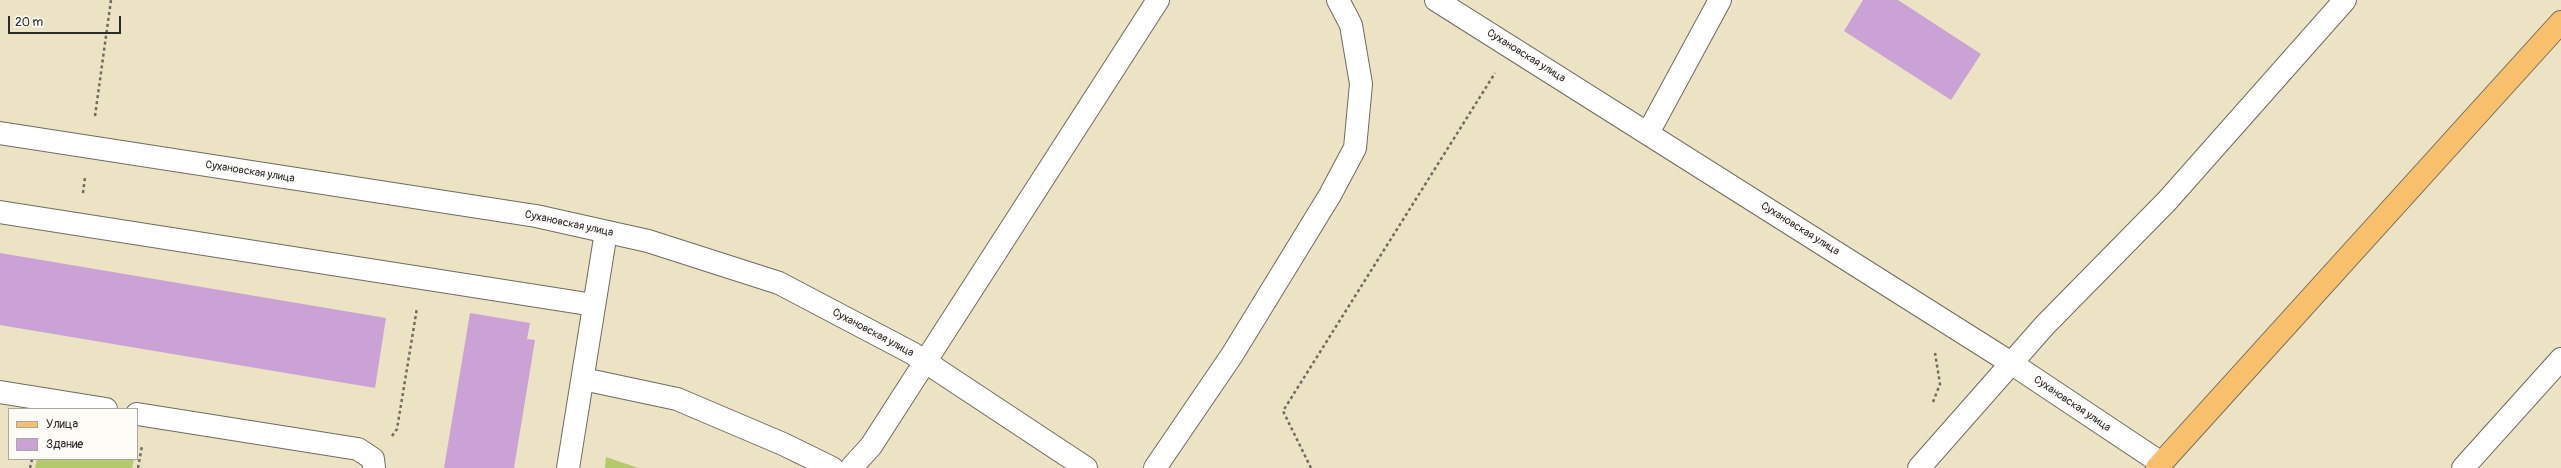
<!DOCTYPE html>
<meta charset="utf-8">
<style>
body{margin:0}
#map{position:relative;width:2561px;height:468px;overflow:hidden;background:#ece3c4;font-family:Pangolin,sans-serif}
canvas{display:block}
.legend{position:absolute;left:8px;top:408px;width:130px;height:52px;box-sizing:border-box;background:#fdfcf7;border:1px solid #a9a8a5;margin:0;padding:5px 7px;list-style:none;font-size:12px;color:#2b2b2b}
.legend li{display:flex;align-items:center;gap:8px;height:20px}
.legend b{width:20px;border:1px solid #a9a8a5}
.scale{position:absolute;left:8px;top:16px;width:113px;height:18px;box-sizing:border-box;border:2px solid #2b2b2b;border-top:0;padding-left:5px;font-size:12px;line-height:14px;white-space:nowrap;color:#2b2b2b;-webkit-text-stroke:3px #fdfcf7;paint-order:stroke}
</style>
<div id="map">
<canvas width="2561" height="468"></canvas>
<ul class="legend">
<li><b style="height:5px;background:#f8bf6c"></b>Улица</li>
<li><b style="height:11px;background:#caa2d6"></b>Здание</li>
</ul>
<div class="scale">20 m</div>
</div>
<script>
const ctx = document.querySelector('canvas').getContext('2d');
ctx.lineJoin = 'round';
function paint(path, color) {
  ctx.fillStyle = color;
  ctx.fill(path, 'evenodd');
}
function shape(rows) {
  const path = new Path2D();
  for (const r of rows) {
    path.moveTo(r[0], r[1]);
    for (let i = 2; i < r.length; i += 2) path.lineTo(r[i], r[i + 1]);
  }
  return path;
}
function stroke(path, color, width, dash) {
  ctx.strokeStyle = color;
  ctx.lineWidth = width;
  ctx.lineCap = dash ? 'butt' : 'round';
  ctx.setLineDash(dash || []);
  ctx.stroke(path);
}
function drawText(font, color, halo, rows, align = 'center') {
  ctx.font = font + ' Pangolin,sans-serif';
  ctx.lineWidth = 3.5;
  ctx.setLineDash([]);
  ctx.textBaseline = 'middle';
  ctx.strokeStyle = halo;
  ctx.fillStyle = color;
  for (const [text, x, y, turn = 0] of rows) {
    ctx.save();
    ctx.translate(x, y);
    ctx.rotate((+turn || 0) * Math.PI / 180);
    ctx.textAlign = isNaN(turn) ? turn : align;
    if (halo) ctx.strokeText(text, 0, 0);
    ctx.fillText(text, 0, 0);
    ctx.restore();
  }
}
const green = shape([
 [606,457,638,468,605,468],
 [37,459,134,459,132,468,35,468]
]);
const building = shape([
 [1863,0,1898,0,1981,54,1951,100,1844,31],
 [0,253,386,318,375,388,0,325],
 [470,313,530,323,527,339,535,340,514,468,444,468]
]);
const path = shape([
 [95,116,111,0],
 [83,193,85,177],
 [1933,402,1940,384,1935,353],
 [392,436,397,429,417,308],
 [30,468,32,459],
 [138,468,142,446],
 [1311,468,1283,411,1495,73]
]);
const minor = shape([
 [1436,0,2011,363,2161,463],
 [0,133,536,216,648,241,779,283,912,353,1086,468],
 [1648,133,1720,0],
 [0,212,594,305],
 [583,379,677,399,783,444,832,468],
 [0,392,106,409],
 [137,414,358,449,373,459,374,468],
 [568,468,606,232],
 [851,468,871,446,1158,0],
 [1155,468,1232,355,1330,195,1355,148,1361,84,1351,25,1338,0],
 [1919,468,2045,325,2167,201,2345,0],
 [2463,468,2561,359]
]);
const major = shape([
 [2157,468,2561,22]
]);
const streetNames = [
 ["Сухановская улица",1526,56,32],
 ["Сухановская улица",250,172,9],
 ["Сухановская улица",569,224,12],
 ["Сухановская улица",1800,229,32],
 ["Сухановская улица",873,333,28],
 ["Сухановская улица",2072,404,34]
];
paint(green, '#b4c86c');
paint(building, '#caa2d6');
stroke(minor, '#6f6b61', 24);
stroke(major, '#6f6b61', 24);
stroke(path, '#6f6b61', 2.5, [3, 3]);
stroke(minor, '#fff', 22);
stroke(major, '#f8bf6c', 22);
drawText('11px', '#2b2b2b', '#fdfcf7', streetNames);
</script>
